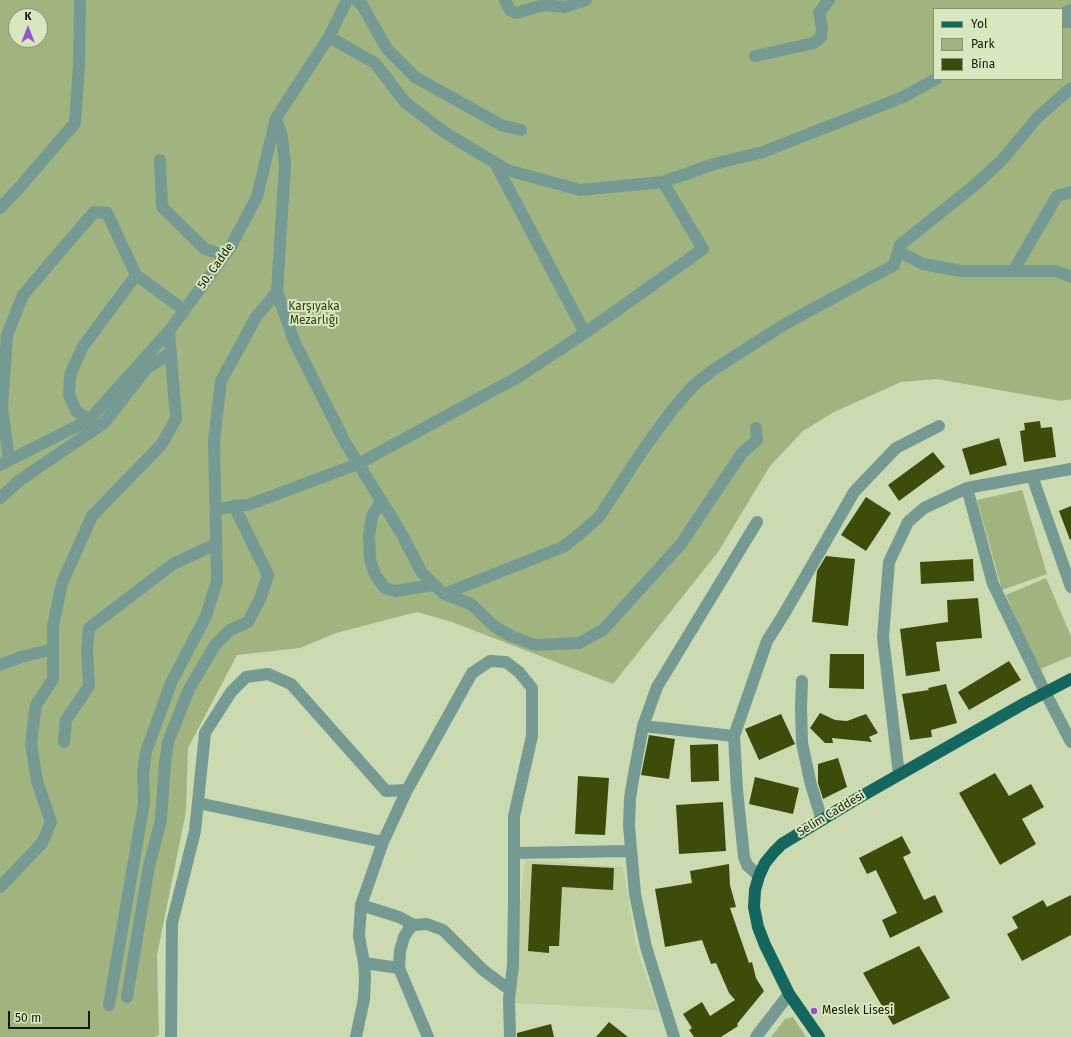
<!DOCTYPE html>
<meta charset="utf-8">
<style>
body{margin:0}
#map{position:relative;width:1071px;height:1037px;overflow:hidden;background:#cbdab0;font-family:"Fira Sans",sans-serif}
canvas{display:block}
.legend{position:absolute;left:933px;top:8px;width:130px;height:72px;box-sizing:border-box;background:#d8e7bd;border:1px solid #8a9575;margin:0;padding:5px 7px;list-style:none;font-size:12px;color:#151a0a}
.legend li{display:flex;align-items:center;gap:8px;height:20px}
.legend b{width:20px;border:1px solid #8a9575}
.north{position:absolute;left:8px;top:8px;width:40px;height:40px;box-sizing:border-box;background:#d8e7bd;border:1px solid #8a9575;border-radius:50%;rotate:0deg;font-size:11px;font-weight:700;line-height:16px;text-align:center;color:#151a0a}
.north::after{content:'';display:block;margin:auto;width:14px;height:18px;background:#9056ce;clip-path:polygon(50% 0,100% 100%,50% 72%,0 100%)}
.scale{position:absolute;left:8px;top:1011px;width:82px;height:18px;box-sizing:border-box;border:2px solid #151a0a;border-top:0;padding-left:5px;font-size:12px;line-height:14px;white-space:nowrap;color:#151a0a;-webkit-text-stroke:3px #d8e7bd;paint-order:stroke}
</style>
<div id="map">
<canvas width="1071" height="1037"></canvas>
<ul class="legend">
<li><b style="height:5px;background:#14675e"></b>Yol</li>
<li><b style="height:11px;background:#a1b37e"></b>Park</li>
<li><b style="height:11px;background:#3c4d0b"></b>Bina</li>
</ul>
<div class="north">K</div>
<div class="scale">50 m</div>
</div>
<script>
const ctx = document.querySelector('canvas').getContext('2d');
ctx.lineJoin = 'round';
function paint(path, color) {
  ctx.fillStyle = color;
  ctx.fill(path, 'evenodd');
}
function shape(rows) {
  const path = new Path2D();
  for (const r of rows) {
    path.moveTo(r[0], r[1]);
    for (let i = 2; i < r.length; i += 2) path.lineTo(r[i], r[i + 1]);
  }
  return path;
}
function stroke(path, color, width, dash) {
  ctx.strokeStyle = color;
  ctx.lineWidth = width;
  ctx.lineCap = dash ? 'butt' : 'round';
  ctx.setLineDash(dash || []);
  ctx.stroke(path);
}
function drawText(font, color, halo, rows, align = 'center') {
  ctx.font = font + ' "Fira Sans",sans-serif';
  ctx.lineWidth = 4;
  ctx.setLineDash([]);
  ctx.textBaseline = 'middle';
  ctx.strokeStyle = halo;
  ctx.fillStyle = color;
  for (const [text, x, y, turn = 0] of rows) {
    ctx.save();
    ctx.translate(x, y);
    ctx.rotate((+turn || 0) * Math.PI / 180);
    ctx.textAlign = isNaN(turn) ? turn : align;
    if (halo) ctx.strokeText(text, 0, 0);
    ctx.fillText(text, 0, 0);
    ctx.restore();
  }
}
const built = shape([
 [525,860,623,867,636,946,658,1010,515,1003,519,915]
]);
const green = shape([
 [0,0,1071,0,1071,399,1061,401,937,379,901,382,834,412,803,431,770,466,718,552,613,684,452,622,417,612,336,633,300,648,237,655,188,748,186,811,157,955,159,1035,154,1037,0,1037],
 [934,9,1062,9,1062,79,934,79],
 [16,16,40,16,40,40,16,40],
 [1022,490,1047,574,1002,590,977,500],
 [1046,578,1071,636,1071,656,1038,670,1006,595],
 [793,1017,806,1037,771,1037,785,1019]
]);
const building = shape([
 [1040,421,1041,428,1052,427,1056,457,1024,462,1020,431,1025,430,1024,423],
 [999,438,1007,465,970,475,962,449],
 [933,452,945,467,899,501,888,485],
 [866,497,891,513,866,551,841,535],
 [1071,506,1071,539,1070,540,1059,511],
 [826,556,855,559,848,626,812,622,817,571],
 [973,559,974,581,921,584,920,562],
 [978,598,982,638,936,642,940,671,906,676,900,629,948,622,947,600],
 [830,654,864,654,864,689,829,688],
 [1009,661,1021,680,969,710,958,692],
 [946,684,957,723,931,730,932,737,910,740,902,694,929,690,928,688],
 [820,713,835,720,847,721,866,714,878,733,869,737,872,742,832,738,833,743,825,743,810,728],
 [781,714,795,744,759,760,745,729],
 [649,735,675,739,669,779,641,775],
 [718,744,719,781,691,782,690,745],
 [838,758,847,787,823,799,818,783,818,764],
 [995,773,1009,796,1031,784,1044,807,1022,819,1036,844,1000,865,959,793],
 [578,776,609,778,605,835,575,834],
 [755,777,799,788,793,814,749,804],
 [723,802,726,851,679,854,676,805],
 [902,836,911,853,903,857,924,900,935,895,943,912,890,938,882,920,897,913,876,870,867,874,859,858],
 [532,864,614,868,613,890,562,887,559,946,549,946,549,953,528,951],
 [729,864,730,885,736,907,730,908,749,963,752,962,756,978,764,991,737,1024,738,1026,721,1037,694,1037,689,1030,692,1028,683,1014,702,1002,710,1016,735,1000,729,993,716,963,711,964,702,940,665,947,655,889,692,883,690,871],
 [1071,895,1071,935,1022,961,1007,934,1018,928,1012,917,1043,900,1047,907],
 [919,946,950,998,893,1025,863,973],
 [609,1022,628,1037,596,1037],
 [551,1024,554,1037,517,1037,517,1033]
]);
const minor = shape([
 [356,0,362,5,387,49,415,77,501,125,521,130],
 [505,0,510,10,516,13,544,5,565,7,586,0],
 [1062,14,1071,10],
 [1062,22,1071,22],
 [329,37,375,63,405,102,444,132,507,170,580,190,663,182,714,164,763,152,903,97,936,79],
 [755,56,814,43,821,37,822,28,819,13,829,0],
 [276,118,282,137,285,165,277,292,294,341,346,444,400,531,422,573,444,594,563,547,581,533,599,517,645,447,673,409,693,386,713,370,785,324,894,265,900,245,975,185,1002,160,1037,118,1071,88],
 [160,160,162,207,205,249,224,255],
 [495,163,585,333],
 [0,208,19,188,75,123,79,65,80,0],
 [898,251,923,264,961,271,1056,271,1071,277],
 [1014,270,1057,196,1071,192],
 [89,420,76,411,69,395,70,375,82,348,136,275],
 [9,460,2,407,7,335,23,295,94,212,107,213,136,275,184,310],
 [0,465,89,420,169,331,230,248,257,197,276,118,329,37,347,0],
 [1032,476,1071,587],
 [967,488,993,584,1045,692,1071,742],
 [0,498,20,480,104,423,146,369,170,353],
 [381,501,372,516,369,536,370,559,375,575,385,588,395,591,434,585],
 [216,510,234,506,248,505,358,464,518,377,585,333,703,249,663,182],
 [444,594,471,604,495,627,511,636,535,645,579,643,603,630,681,544,742,453,757,440,756,428],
 [0,665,21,657,53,649],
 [802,681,801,708,802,743,811,785,822,820],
 [643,726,734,736],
 [64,742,66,720,89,686,87,649,89,628,173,564,216,544],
 [899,775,883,637,889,562,908,522,924,508,967,488,1071,469],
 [198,803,383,842],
 [514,853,631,851],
 [759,876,747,865,744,857,737,790,734,736,767,641,784,614,854,492,896,448,939,426],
 [0,887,42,843,51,822,37,781,31,744,36,705,53,679,53,626,62,583,92,516,161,445,176,419,169,331],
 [361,905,399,917,414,925],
 [364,963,399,968,428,1037],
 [399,968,400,951,404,937,409,929,414,925,427,924,443,930,483,970,510,990],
 [127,997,149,866,161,820,165,763,168,742,189,689,215,645,230,630,248,622,260,599,268,575,234,506],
 [109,1005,144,803,143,774,146,752,171,683,206,616,217,581,214,441,221,381,256,317,277,292],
 [171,1037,172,923,195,831,205,733,231,692,246,677,268,674,291,684,386,791,407,790],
 [356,1037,364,999,365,978,364,963,359,936,361,905,383,842,407,790,472,673,490,661,506,662,519,672,532,688,532,736,514,816,514,901,513,965,509,999,510,1037],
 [674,1037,646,947,635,894,629,826,630,798,634,774,643,726,657,687,757,522],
 [756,1037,789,994]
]);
const major = shape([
 [819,1037,789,994,765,945,758,927,754,907,755,890,759,876,765,863,774,852,782,844,853,801,1025,703,1071,679]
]);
const markers = [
 [814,1011,4,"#9056ce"]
];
const streetNames = [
 ["50. Cadde",216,266,-55],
 ["Selim Caddesi",831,814,-31]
];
const parkNames = [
 ["Karşıyaka",314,307],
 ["Mezarlığı",314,321]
];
const poiNames = [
 ["Meslek Lisesi",822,1011]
];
paint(built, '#bfcf9f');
paint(green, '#a1b37e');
paint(building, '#3c4d0b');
stroke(minor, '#759993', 12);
stroke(major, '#14675e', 12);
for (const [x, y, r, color] of markers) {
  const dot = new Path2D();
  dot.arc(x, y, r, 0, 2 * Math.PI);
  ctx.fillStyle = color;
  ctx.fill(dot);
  stroke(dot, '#d8e7bd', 1.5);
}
drawText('12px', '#151a0a', '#d8e7bd', streetNames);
drawText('12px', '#354213', '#d8e7bd', parkNames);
drawText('12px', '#151a0a', '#d8e7bd', poiNames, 'left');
</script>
